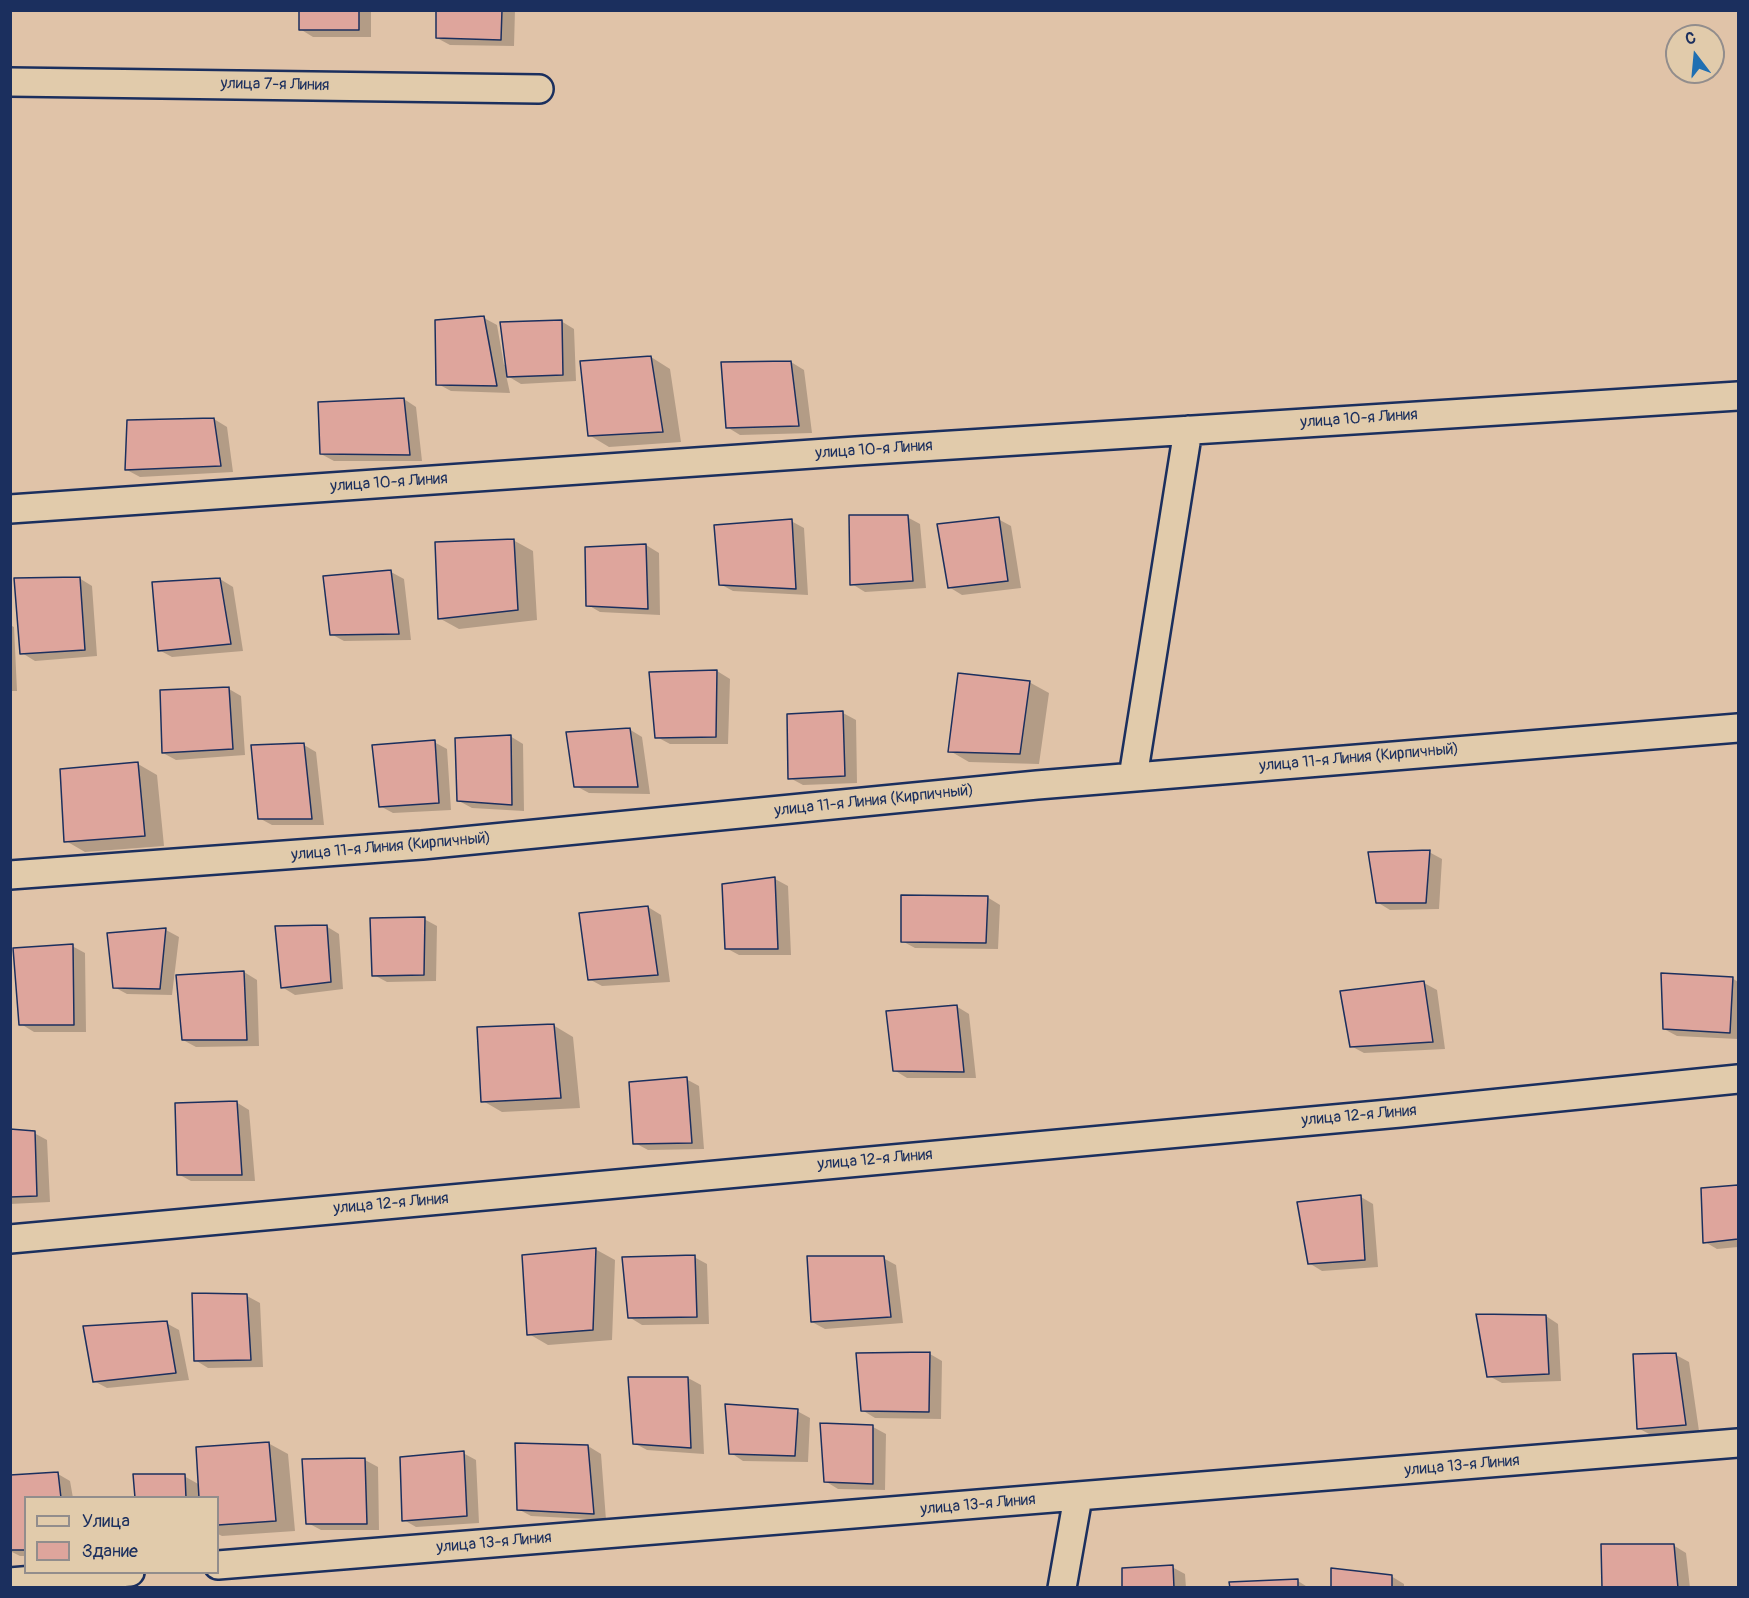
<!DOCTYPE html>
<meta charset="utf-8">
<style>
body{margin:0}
#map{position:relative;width:1749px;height:1598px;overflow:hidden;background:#e0c3a8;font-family:Pangolin,sans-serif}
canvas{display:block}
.frame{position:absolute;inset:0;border:12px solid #1b2f5e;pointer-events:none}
.legend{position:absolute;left:24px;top:1496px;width:195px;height:78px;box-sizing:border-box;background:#e1cbab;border:2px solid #928d8c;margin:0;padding:8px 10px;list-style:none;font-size:18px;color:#1b2f5e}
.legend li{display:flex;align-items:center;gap:12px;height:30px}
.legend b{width:30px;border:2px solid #928d8c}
.north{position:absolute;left:1665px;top:24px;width:60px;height:60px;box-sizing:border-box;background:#e1cbab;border:2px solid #928d8c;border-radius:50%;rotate:344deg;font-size:16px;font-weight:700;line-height:24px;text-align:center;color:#1b2f5e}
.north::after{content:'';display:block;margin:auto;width:21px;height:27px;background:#1f6fb2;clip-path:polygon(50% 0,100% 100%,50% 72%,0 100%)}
</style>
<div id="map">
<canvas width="1749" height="1598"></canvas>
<div class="frame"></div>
<ul class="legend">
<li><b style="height:8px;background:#e1cbab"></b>Улица</li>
<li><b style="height:16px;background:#dea59c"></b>Здание</li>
</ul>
<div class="north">С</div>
</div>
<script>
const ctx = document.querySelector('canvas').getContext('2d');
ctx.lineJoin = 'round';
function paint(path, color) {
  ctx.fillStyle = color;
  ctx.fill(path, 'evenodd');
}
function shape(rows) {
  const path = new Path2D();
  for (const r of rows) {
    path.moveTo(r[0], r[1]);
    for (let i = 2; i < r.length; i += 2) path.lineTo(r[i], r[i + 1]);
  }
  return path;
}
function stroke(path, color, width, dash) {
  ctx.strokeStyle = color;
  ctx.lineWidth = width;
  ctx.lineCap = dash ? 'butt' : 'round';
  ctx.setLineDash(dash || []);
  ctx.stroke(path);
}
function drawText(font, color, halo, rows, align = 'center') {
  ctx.font = font + ' Pangolin,sans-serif';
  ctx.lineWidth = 4.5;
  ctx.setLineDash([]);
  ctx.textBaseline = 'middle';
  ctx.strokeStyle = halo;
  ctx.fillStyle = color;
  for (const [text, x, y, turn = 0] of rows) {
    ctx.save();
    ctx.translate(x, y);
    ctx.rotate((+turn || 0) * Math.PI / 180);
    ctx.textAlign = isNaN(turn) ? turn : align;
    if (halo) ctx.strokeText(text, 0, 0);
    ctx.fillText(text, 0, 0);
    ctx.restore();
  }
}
const shadow = shape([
 [301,10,371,10,371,37,313,37,300,29],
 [437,10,515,10,514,46,450,45,437,38],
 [484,318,497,325,504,365,561,321,574,329,576,381,521,384,506,375,510,393,451,391,438,384],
 [651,357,670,369,681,442,609,447,589,435],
 [791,362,804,370,812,433,740,435,727,427],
 [404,399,416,407,422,461,334,461,321,454],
 [214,419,227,427,233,472,140,477,127,470],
 [907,517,920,524,926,588,865,592,852,584],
 [998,519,1011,526,1021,588,962,595,949,587],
 [791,521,804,528,808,595,733,591,720,584],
 [513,540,533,551,537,620,459,629,439,618],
 [646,545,659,553,660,615,600,612,588,605],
 [391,572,404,579,411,640,344,641,331,634],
 [79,578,92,586,97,656,35,661,22,653],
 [220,579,233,587,243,651,172,657,159,650],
 [10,625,14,627,17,691,10,691],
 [717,671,730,679,728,744,670,744,657,737],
 [1029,682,1049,693,1039,764,969,762,950,751],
 [229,689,241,696,245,755,176,760,163,753],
 [843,713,856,720,857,783,803,785,790,778],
 [629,729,642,737,650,794,589,793,576,786],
 [510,736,523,744,524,811,472,808,459,801],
 [434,742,447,749,451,810,393,813,380,806],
 [304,745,316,752,324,825,272,825,259,818],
 [138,764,157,775,164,846,85,852,66,841],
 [1429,852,1442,859,1439,909,1390,910,1377,902],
 [775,879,788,886,791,955,739,955,726,948],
 [987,897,1000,905,998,949,915,948,902,941],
 [648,907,661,915,670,982,602,986,589,979],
 [424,919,437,926,436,981,387,982,374,975],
 [326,926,339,934,343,989,295,995,282,987],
 [166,930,179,937,172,995,127,994,114,987,109,934],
 [72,946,85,953,86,1032,34,1032,21,1024],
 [244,972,257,980,259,1046,196,1047,183,1040,178,976],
 [1732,978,1738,982,1738,1039,1677,1036,1664,1029],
 [1424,983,1437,990,1445,1049,1364,1053,1351,1046],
 [956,1006,969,1014,976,1078,907,1078,894,1070],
 [553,1025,573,1037,580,1108,502,1112,483,1101],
 [686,1079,699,1086,704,1149,648,1150,635,1143],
 [236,1102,249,1110,255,1181,191,1181,178,1174],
 [10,1131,34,1133,47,1140,50,1202,10,1204],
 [1738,1186,1738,1247,1717,1249,1705,1242,1703,1189],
 [1361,1197,1373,1204,1378,1267,1322,1271,1309,1263],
 [595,1249,615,1260,612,1340,548,1345,529,1334],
 [694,1257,707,1264,709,1324,642,1325,629,1317],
 [883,1258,896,1265,903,1323,825,1329,812,1322],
 [247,1296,260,1303,263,1367,208,1368,195,1360],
 [1546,1316,1558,1324,1561,1381,1502,1383,1489,1376],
 [166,1323,179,1330,189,1380,107,1388,94,1381],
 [930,1354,942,1361,941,1419,875,1418,862,1410],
 [1676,1355,1689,1362,1699,1431,1651,1435,1638,1428],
 [688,1378,701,1385,704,1454,647,1450,634,1443],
 [797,1411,810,1418,808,1462,743,1461,731,1453],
 [873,1427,886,1434,885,1490,838,1489,825,1481],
 [268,1443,288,1454,295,1531,222,1536,218,1534,218,1498,136,1498,184,1476,200,1485],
 [588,1446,601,1454,606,1520,531,1516,518,1509],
 [463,1453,476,1460,479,1523,416,1527,404,1520],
 [365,1460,378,1467,379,1530,321,1530,308,1523,303,1461],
 [58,1474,70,1481,73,1498,26,1498,26,1556,20,1556,10,1551,10,1476],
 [1673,1545,1686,1553,1690,1588,1603,1588],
 [1172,1567,1185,1574,1186,1588,1124,1588],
 [1391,1576,1404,1584,1404,1588,1332,1588],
 [1298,1581,1309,1588,1231,1588]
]);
const building = shape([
 [299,10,359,10,359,30,299,30,299,10],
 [436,10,502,10,501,40,436,38,436,10],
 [484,316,497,386,436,385,435,320,484,316],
 [562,320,563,375,507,377,500,322,562,320],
 [651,356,663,432,588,436,580,361,651,356],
 [791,361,799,426,726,428,721,362,791,361],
 [404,398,410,455,320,454,318,402,404,398],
 [214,418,221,466,125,470,127,420,214,418],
 [849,515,908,515,913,581,850,585,849,515],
 [999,517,1008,581,948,588,937,524,999,517],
 [792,519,796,589,719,585,714,525,792,519],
 [514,539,518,610,438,619,435,542,514,539],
 [646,544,648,609,586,606,585,547,646,544],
 [391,570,399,634,330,635,323,576,391,570],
 [80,577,85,650,20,654,14,578,80,577],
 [220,578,231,644,158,651,152,582,220,578],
 [717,670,716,737,655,738,649,672,717,670],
 [958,673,1030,681,1020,754,948,752,958,673],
 [229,687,233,749,162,753,160,690,229,687],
 [843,711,845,776,788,779,787,714,843,711],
 [630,728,638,787,574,787,566,732,630,728],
 [511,735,512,805,457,801,455,738,511,735],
 [435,740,439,803,379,807,372,745,435,740],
 [304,743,312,819,258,819,251,745,304,743],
 [138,762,145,836,64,842,60,769,138,762],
 [1430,850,1426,903,1376,903,1368,852,1430,850],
 [775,877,778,949,725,949,722,884,775,877],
 [901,895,988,896,986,943,901,942,901,895],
 [648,906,658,975,588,980,579,913,648,906],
 [425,917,424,975,372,976,370,918,425,917],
 [327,925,331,982,281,988,275,926,327,925],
 [166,928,160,989,113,988,107,933,166,928],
 [73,944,74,1025,19,1025,13,948,73,944],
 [244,971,247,1040,182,1040,176,975,244,971],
 [1661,973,1733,977,1730,1033,1663,1029,1661,973],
 [1424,981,1433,1042,1350,1047,1340,991,1424,981],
 [957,1005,964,1072,893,1071,886,1011,957,1005],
 [554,1024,561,1098,481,1102,477,1027,554,1024],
 [687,1077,692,1143,633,1144,629,1082,687,1077],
 [237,1101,242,1175,177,1175,175,1103,237,1101],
 [10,1129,35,1131,37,1196,10,1197,10,1129],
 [1738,1185,1738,1239,1703,1243,1701,1188,1738,1185],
 [1361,1195,1365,1260,1308,1264,1297,1202,1361,1195],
 [596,1248,593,1330,527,1335,522,1255,596,1248],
 [695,1255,697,1317,628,1318,622,1257,695,1255],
 [807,1256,884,1256,891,1317,811,1322,807,1256],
 [192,1293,247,1294,251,1360,194,1361,192,1293],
 [1476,1314,1546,1315,1549,1374,1487,1377,1476,1314],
 [167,1321,176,1373,93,1382,83,1326,167,1321],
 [930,1352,929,1412,861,1411,856,1353,930,1352],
 [1676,1353,1686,1425,1637,1429,1633,1354,1676,1353],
 [628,1377,688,1377,691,1448,633,1444,628,1377],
 [725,1404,798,1409,795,1456,729,1454,725,1404],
 [820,1423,873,1425,873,1484,824,1482,820,1423],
 [269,1442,276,1521,218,1525,218,1498,199,1498,196,1447,269,1442],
 [515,1443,588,1445,594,1514,517,1510,515,1443],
 [464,1451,467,1516,402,1521,400,1457,464,1451],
 [365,1458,367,1524,306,1524,302,1459,365,1458],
 [58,1472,61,1498,26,1498,26,1550,10,1550,10,1475,58,1472],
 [133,1474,185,1474,186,1498,135,1498,133,1474],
 [1601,1544,1674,1544,1678,1588,1602,1588,1601,1544],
 [1173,1565,1174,1588,1122,1588,1122,1568,1173,1565],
 [1331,1568,1392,1575,1392,1588,1331,1588,1331,1568],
 [1298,1579,1298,1588,1230,1588,1229,1582,1298,1579]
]);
const street = shape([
 [10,82,539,89],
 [10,509,856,451,1738,396],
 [1133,777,1188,430],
 [10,875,422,845,1037,785,1738,728],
 [10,1239,1400,1113,1738,1079],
 [218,1565,1738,1443],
 [10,1582,130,1572],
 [1062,1588,1078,1497]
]);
const streetNames = [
 ["улица 7-я Линия",275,85,1],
 ["улица 10-я Линия",1359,419,-4],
 ["улица 10-я Линия",874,450,-4],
 ["улица 10-я Линия",389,483,-4],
 ["улица 11-я Линия (Кирпичный)",1359,758,-5],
 ["улица 11-я Линия (Кирпичный)",874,801,-6],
 ["улица 11-я Линия (Кирпичный)",391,847,-5],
 ["улица 12-я Линия",1359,1116,-5],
 ["улица 12-я Линия",875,1160,-5],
 ["улица 12-я Линия",391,1204,-5],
 ["улица 13-я Линия",1462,1466,-5],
 ["улица 13-я Линия",978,1505,-5],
 ["улица 13-я Линия",494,1543,-5]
];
paint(shadow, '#0003');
paint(building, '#dea59c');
stroke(building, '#1b2f5e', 1.5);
stroke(street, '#1b2f5e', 32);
stroke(street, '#e1cbab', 27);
drawText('16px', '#1b2f5e', '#e1cbab', streetNames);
</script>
